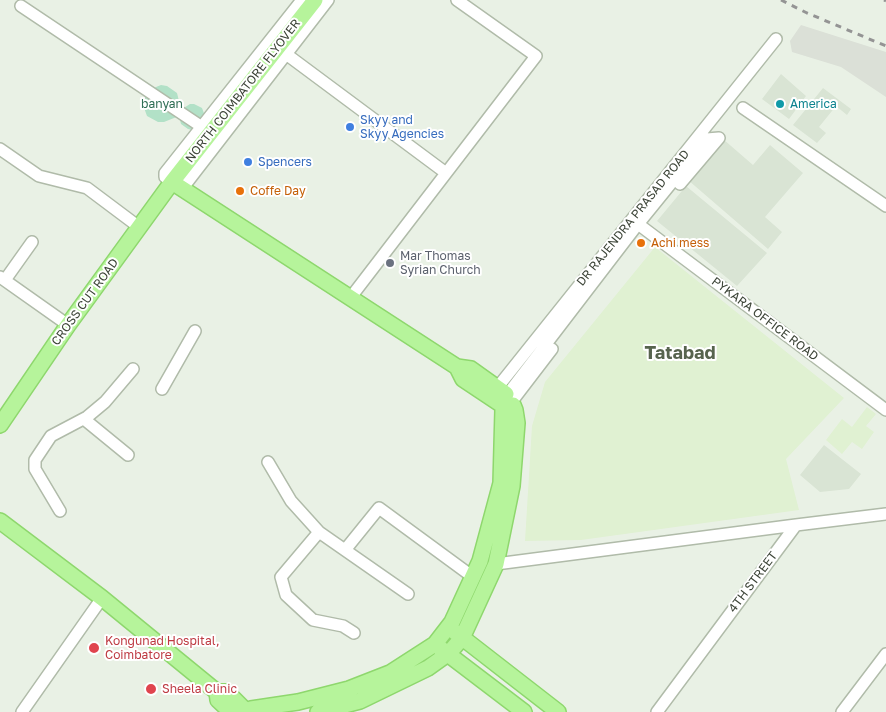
<!DOCTYPE html>
<style>
body{margin:0}
canvas{display:block;background:#e9f1e5}
</style>
<canvas width="886" height="712"></canvas>
<script>
const ctx = document.querySelector('canvas').getContext('2d');
ctx.lineJoin = 'round';
function paint(path, color) {
  ctx.fillStyle = color;
  ctx.fill(path, 'evenodd');
}
function shape(rows) {
  const path = new Path2D();
  for (const r of rows) {
    path.moveTo(r[0], r[1]);
    for (let i = 2; i < r.length; i += 2) path.lineTo(r[i], r[i + 1]);
  }
  return path;
}
function stroke(path, color, width, dash) {
  ctx.strokeStyle = color;
  ctx.lineWidth = width;
  ctx.lineCap = dash ? 'butt' : 'round';
  ctx.setLineDash(dash || []);
  ctx.stroke(path);
}
function drawText(font, color, halo, rows, align = 'center') {
  ctx.font = font + ' "Golos Text",sans-serif';
  ctx.lineWidth = 4;
  ctx.setLineDash([]);
  ctx.textBaseline = 'middle';
  ctx.strokeStyle = halo;
  ctx.fillStyle = color;
  for (const [text, x, y, turn = 0] of rows) {
    ctx.save();
    ctx.translate(x, y);
    ctx.rotate((+turn || 0) * Math.PI / 180);
    ctx.textAlign = isNaN(turn) ? turn : align;
    if (halo) ctx.strokeText(text, 0, 0);
    ctx.fillText(text, 0, 0);
    ctx.restore();
  }
}
const residential = shape([
 [781,74,806,96,789,119,762,99],
 [823,88,851,109,847,115,836,106,819,127,826,133,817,143,793,125],
 [723,139,753,165,770,145,803,173,765,217,782,232,768,249,688,180],
 [686,186,767,253,737,286,657,221],
 [824,445,861,474,849,489,820,492,800,475]
]);
const commercial = shape([
 [655,247,844,398,786,459,799,510,581,540,525,541,532,426,545,382],
 [867,407,876,414,866,426,874,432,862,449,852,442,842,454,826,440,842,419,852,427]
]);
const industrial = shape([
 [801,25,886,52,886,97,841,67,792,52,790,41]
]);
const green = shape([
 [161,85,167,86,177,93,180,105,179,111,190,104,194,104,202,108,205,116,192,130,188,129,181,124,179,116,164,122,158,122,147,116,143,105,146,93,156,87]
]);
const minor = shape([
 [21,6,202,127],
 [286,54,446,173],
 [743,108,886,206],
 [0,149,39,176,87,188,139,227],
 [172,182,165,177,165,173,302,0],
 [680,184,719,138],
 [182,189,328,0],
 [638,224,886,410],
 [0,277,68,325],
 [5,280,32,242],
 [351,297,536,56,457,0],
 [162,389,195,331],
 [493,393,776,39],
 [507,395,638,224,707,139,719,138],
 [513,400,552,349],
 [84,419,128,455],
 [268,462,291,501,319,532,408,594],
 [60,511,35,469,35,460,51,436,87,417,105,402,133,369],
 [319,532,281,577,286,595,313,620,343,626,354,633],
 [345,550,379,508,473,577],
 [496,564,796,525],
 [22,712,102,598],
 [657,712,796,525,886,514],
 [842,712,886,654]
]);
const major = shape([
 [172,182,457,367,471,369,506,394],
 [457,367,463,379,499,403],
 [0,425,68,325,172,182,315,0],
 [0,521,102,598,217,692],
 [455,632,558,712],
 [440,648,524,712],
 [217,692,227,692,243,708],
 [217,692,218,700,231,712],
 [251,709,298,702,349,689,390,673,435,644,452,622,480,561,501,483,503,409],
 [318,712,360,701,428,668,449,653,462,638,496,564,512,486,517,423,515,410,513,405]
]);
const rail = shape([
 [781,0,807,13,886,46],
 [884,0,886,1]
]);
const markers = [
 [780,104,5,"#0f9aa8"],
 [350,127,5,"#3f7fe0"],
 [248,162,5,"#3f7fe0"],
 [240,191,5,"#e8710a"],
 [641,243,5,"#e8710a"],
 [390,263,5,"#6b7280"],
 [94,648,6,"#e0444e"],
 [151,689,6,"#e0444e"]
];
const streetNames = [
 ["NORTH COIMBATORE FLYOVER",243,91,-52],
 ["DR RAJENDRA PRASAD ROAD",633,218,-51],
 ["CROSS CUT ROAD",85,302,-54],
 ["PYKARA OFFICE ROAD",765,319,37],
 ["4TH STREET",753,582,-53]
];
const parkNames = [
 ["banyan",162,104]
];
const cultureNames = [
 ["America",790,104]
];
const shopNames = [
 ["Skyy and",360,120],
 ["Skyy Agencies",360,134],
 ["Spencers",258,162]
];
const foodNames = [
 ["Coffe Day",250,191],
 ["Achi mess",651,243]
];
const worshipNames = [
 ["Mar Thomas",400,256],
 ["Syrian Church",400,270]
];
const healthNames = [
 ["Kongunad Hospital,",105,641],
 ["Coimbatore",105,655],
 ["Sheela Clinic",162,689]
];
const districtNames = [
 ["Tatabad",680,353]
];
paint(residential, '#d9e4d4');
paint(commercial, '#e0f1d2');
paint(industrial, '#dbe0d7');
paint(green, '#b2e1c7');
stroke(minor, '#b0bba9', 14);
stroke(major, '#8ed76d', 18);
stroke(minor, '#fff', 11);
stroke(major, '#b6f49b', 15);
stroke(rail, '#949494', 3, [6, 6]);
for (const [x, y, r, color] of markers) {
  const dot = new Path2D();
  dot.arc(x, y, r, 0, 2 * Math.PI);
  ctx.fillStyle = color;
  ctx.fill(dot);
  stroke(dot, '#fff', 2);
}
drawText('12px', '#3b4336', '#fff', streetNames);
drawText('12px', '#2f6e55', '#fff', parkNames);
drawText('12px', '#0d838f', '#fff', cultureNames, 'left');
drawText('12px', '#366cbe', '#fff', shopNames, 'left');
drawText('12px', '#c56008', '#fff', foodNames, 'left');
drawText('12px', '#5b616d', '#fff', worshipNames, 'left');
drawText('12px', '#be3a42', '#fff', healthNames, 'left');
drawText('bold 18px', '#57644e', '#fff', districtNames);
</script>
